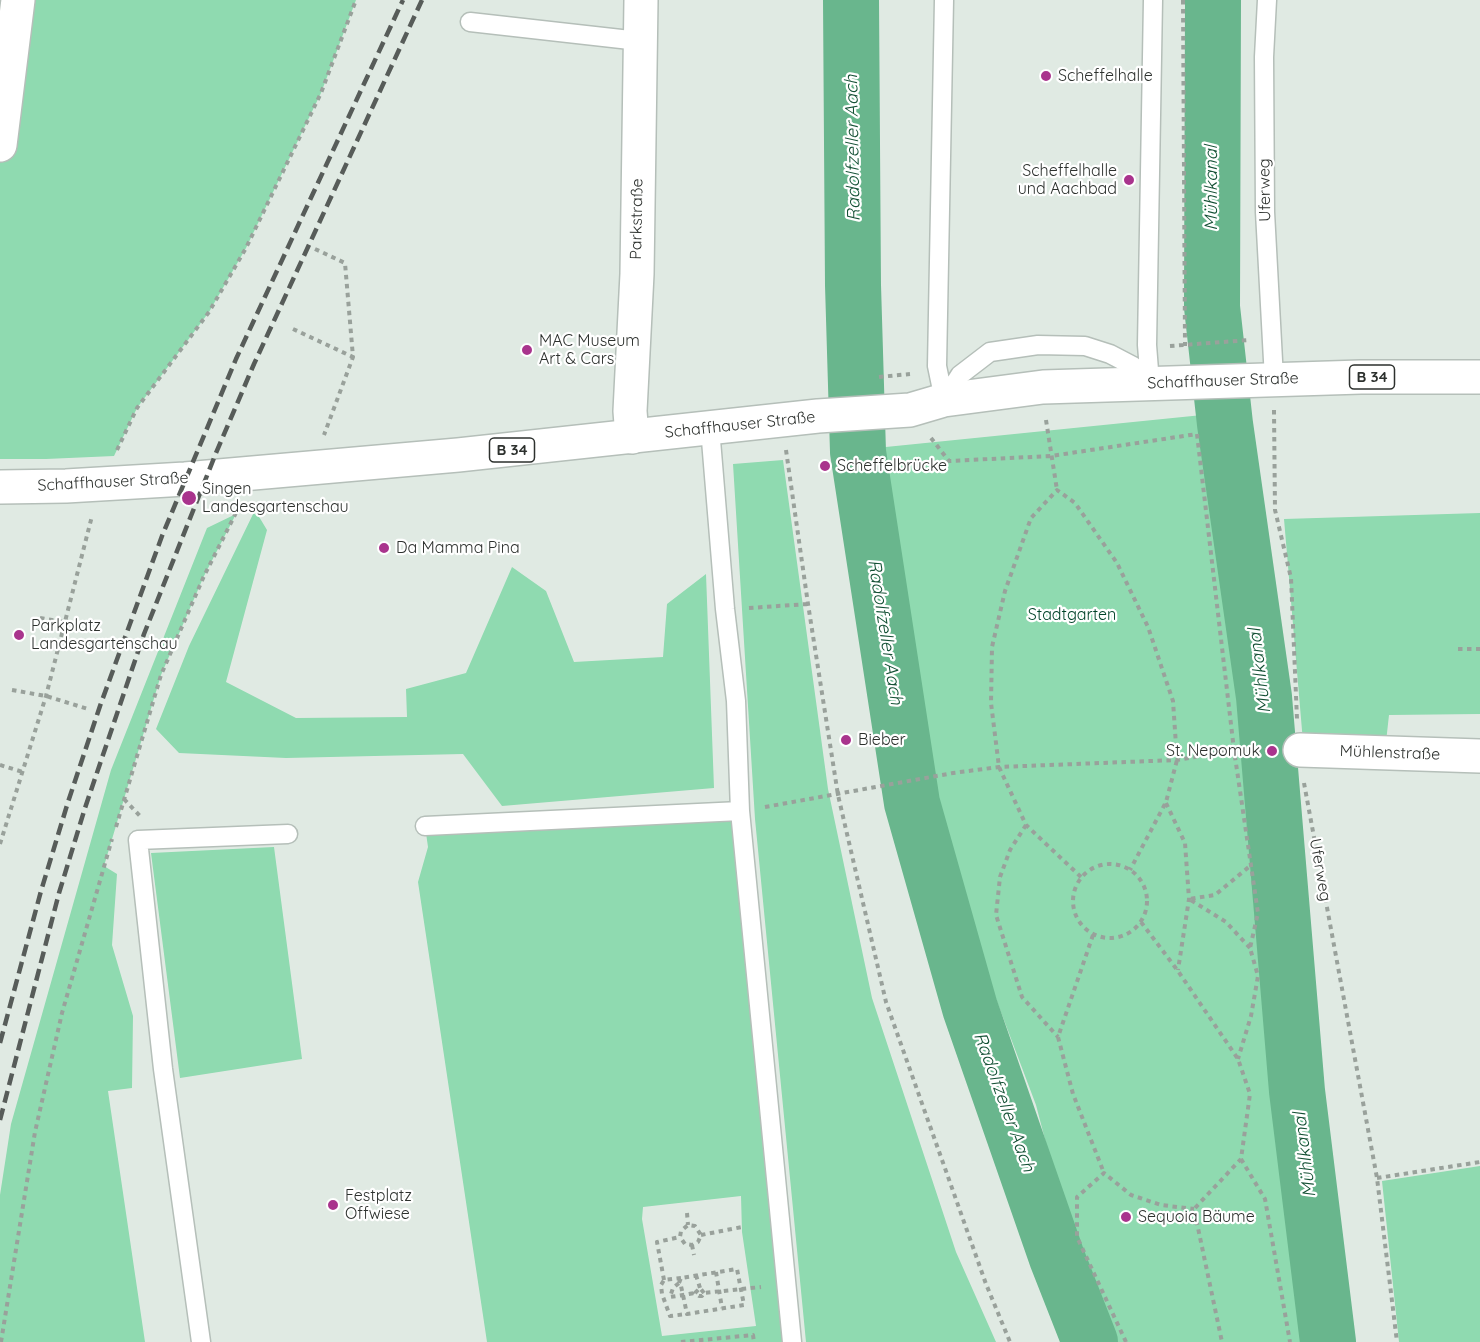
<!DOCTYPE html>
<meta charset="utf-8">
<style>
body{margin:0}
canvas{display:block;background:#e0eae3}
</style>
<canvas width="1480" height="1342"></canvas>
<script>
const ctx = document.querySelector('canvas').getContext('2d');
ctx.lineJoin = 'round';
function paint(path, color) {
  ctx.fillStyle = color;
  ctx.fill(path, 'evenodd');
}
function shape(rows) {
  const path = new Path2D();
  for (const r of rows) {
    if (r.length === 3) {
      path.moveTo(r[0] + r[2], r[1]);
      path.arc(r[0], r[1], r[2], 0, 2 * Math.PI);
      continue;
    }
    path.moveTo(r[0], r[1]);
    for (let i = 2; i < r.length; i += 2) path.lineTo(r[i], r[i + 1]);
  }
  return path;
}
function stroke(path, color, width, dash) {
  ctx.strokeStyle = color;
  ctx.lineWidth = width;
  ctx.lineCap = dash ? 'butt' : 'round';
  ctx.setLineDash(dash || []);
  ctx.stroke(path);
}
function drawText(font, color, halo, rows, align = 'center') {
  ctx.font = font + ' Quicksand,sans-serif';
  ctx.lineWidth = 4.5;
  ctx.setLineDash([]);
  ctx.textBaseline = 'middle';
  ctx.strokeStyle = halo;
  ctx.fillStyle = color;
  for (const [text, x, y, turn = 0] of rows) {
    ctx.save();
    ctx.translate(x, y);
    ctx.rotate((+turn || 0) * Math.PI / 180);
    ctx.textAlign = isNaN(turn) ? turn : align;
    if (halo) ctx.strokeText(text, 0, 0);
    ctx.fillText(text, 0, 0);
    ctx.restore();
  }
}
const green = shape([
 [18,0,356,0,321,93,246,248,209,312,137,408,114,456,46,459,0,459,0,146],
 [1232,412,1294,1092,1324,1342,1108,1342,1069,1231,1036,1105,921,800,866,449],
 [783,460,828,789,872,998,956,1252,996,1342,806,1342,755,819,733,464],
 [255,510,267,530,226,682,296,718,407,717,406,689,466,673,512,567,546,591,574,662,663,657,667,604,706,574,714,788,502,806,463,754,286,758,179,753,156,729,189,646],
 [1480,513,1480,714,1389,715,1386,742,1303,742,1284,519],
 [236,514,204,576,161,675,104,866,117,874,112,945,133,1016,132,1088,108,1091,145,1342,0,1342,0,1195,11,1124,111,770,207,528],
 [740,811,792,1342,487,1342,418,882,428,847,425,826],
 [741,1196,742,1232,756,1326,662,1336,642,1219,643,1207],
 [274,847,302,1059,180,1078,151,853],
 [1480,1166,1480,1342,1399,1342,1382,1181]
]);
const river = shape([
 [851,0,853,285,858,452,912,803,970,1008,1057,1258,1090,1342],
 [1213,0,1212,307,1225,424,1264,697,1297,1091,1328,1342]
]);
const path = shape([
 [1183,0,1185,346],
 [315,249,345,263,353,357,324,435],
 [293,329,353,357],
 [1170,346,1249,340],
 [879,377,910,374],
 [1274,410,1275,510,1291,578,1297,719],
 [1046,420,1057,490],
 [931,438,949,461,1051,456,1197,434,1234,750,1258,913,1250,948,1258,976,1251,1016,1238,1059],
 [117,450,137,408,209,312,246,248,321,93,356,0],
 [786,450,808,604,838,795,886,1002,986,1284,1010,1342],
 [749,608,808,604],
 [40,618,64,622],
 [1458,649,1480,649],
 [12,690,46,696,88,709],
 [0,765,23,772],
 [1304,783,1377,1178,1397,1342],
 [124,799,140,816],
 [1166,803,1185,843,1189,899,1178,970],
 [765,807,953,773,999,767,1177,760,1234,750,1269,750],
 [1026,825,1010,850,1000,877,996,915,1022,997,1058,1037],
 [116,827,161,675,204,576,239,507],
 [0,844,46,696,92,516],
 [1110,901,37],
 [1081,877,1026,825,999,767,991,703,992,647,1005,591,1031,518,1057,490,1075,503,1117,563,1148,627,1173,701,1177,760,1166,802,1130,870],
 [1141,922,1178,971,1238,1059,1250,1094,1241,1159,1194,1209,1222,1342],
 [1093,935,1058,1037,1073,1094,1104,1173],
 [1250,948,1226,922,1189,899,1215,895,1250,866],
 [1241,1159,1265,1199,1290,1342],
 [1377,1178,1480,1162],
 [687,1213,688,1225],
 [701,1235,742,1227],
 [692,1245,694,1255],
 [716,1272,722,1308],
 [696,1275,700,1288],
 [681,1278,664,1280,661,1285,662,1294,670,1316,687,1314],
 [664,1280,657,1242,680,1237,681,1231,688,1225,695,1226,701,1235,698,1242,692,1245,685,1244,680,1237],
 [679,1283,681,1278,737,1269,744,1305,687,1314,683,1295,681,1286,679,1283,673,1288,670,1297,683,1295,695,1293],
 [704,1293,700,1288,695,1293,699,1296,702,1296,704,1293,761,1287],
 [1,1342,35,1132,62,1013,112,839],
 [681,1342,753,1335,754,1342],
 [1126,1342,1077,1237,1077,1197,1104,1173,1131,1195,1161,1205,1194,1209]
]);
const service = shape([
 [1267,0,1264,57,1265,212,1274,379],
 [470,22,639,41],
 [1150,383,1147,345,1153,0],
 [944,400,937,366,944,0],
 [944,400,960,375,990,352,1038,345,1085,346,1110,354,1133,366,1150,383],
 [740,811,792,1342],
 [425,826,740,811,736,701,725,609,710,428],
 [201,1342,163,1069,138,840,288,834]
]);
const minor = shape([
 [0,145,18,0],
 [632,437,630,411,637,274,641,0],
 [1300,750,1480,756]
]);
const primary = shape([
 [0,487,66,486,185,479,458,455,818,416,910,410,944,400,1043,387,1361,377,1480,377]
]);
const rail = shape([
 [0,1043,41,891,68,802,100,706,162,536,236,359,403,0],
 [0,1120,59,893,85,808,144,634,216,453,254,364,422,0]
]);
const markers = [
 [1046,76,6,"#a9348d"],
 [1129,180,6,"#a9348d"],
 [527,350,6,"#a9348d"],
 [825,466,6,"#a9348d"],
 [189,498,8,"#a9348d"],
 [384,548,6,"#a9348d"],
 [19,635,6,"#a9348d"],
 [846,740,6,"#a9348d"],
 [1272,751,6,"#a9348d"],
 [333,1205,6,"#a9348d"],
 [1126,1217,6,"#a9348d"]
];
const shields = [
 [1372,377,45],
 [512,450,45]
];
const shieldNames = [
 ["B 34",1372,377],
 ["B 34",512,450]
];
const poiNames = [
 ["Scheffelhalle",1058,76],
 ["Scheffelhalle",1117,171,"right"],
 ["und Aachbad",1117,189,"right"],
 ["MAC Museum",539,341],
 ["Art & Cars",539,359],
 ["Scheffelbrücke",837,466],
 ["Singen",202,489],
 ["Landesgartenschau",202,507],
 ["Da Mamma Pina",396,548],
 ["Parkplatz",31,626],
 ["Landesgartenschau",31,644],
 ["Bieber",858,740],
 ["St. Nepomuk",1260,751,"right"],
 ["Festplatz",345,1196],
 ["Offwiese",345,1214],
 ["Sequoia Bäume",1138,1217]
];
const streetNames = [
 ["Uferweg",1265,190,-91],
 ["Parkstraße",637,219,-89],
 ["Schaffhauser Straße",1223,381,-2],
 ["Schaffhauser Straße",740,425,-6],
 ["Schaffhauser Straße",113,482,-3],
 ["Mühlenstraße",1390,753,2],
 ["Uferweg",1320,870,80]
];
const parkNames = [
 ["Stadtgarten",1072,615]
];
const waterNames = [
 ["Radolfzeller Aach",853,148,-91],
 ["Mühlkanal",1212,188,-90],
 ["Radolfzeller Aach",885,632,81],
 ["Mühlkanal",1260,671,-97],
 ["Radolfzeller Aach",1004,1102,70],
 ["Mühlkanal",1305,1155,-97]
];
paint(green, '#8fdab0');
stroke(river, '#69b68d', 56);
stroke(service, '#b5bfb9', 21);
stroke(minor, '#b5bfb9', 36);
stroke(primary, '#b5bfb9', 36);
stroke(path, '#99a19b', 4, [4.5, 4.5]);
stroke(service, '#fff', 18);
stroke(minor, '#fff', 33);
stroke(primary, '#fff', 33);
stroke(rail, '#575c59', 4.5, [12, 6]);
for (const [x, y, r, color] of markers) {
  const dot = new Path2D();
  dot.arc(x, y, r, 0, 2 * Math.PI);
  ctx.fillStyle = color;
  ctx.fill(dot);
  stroke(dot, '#fff', 2);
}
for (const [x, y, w] of shields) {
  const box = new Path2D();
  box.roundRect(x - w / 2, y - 12, w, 24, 4.5);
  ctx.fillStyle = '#fff';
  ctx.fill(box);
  stroke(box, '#2d312e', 1.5);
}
drawText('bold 15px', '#2d312e', null, shieldNames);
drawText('16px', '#2d312e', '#fff', poiNames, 'left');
drawText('16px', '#2d312e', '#fff', streetNames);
drawText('16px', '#014329', '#fff', parkNames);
drawText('italic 18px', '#135034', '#fff', waterNames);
</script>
